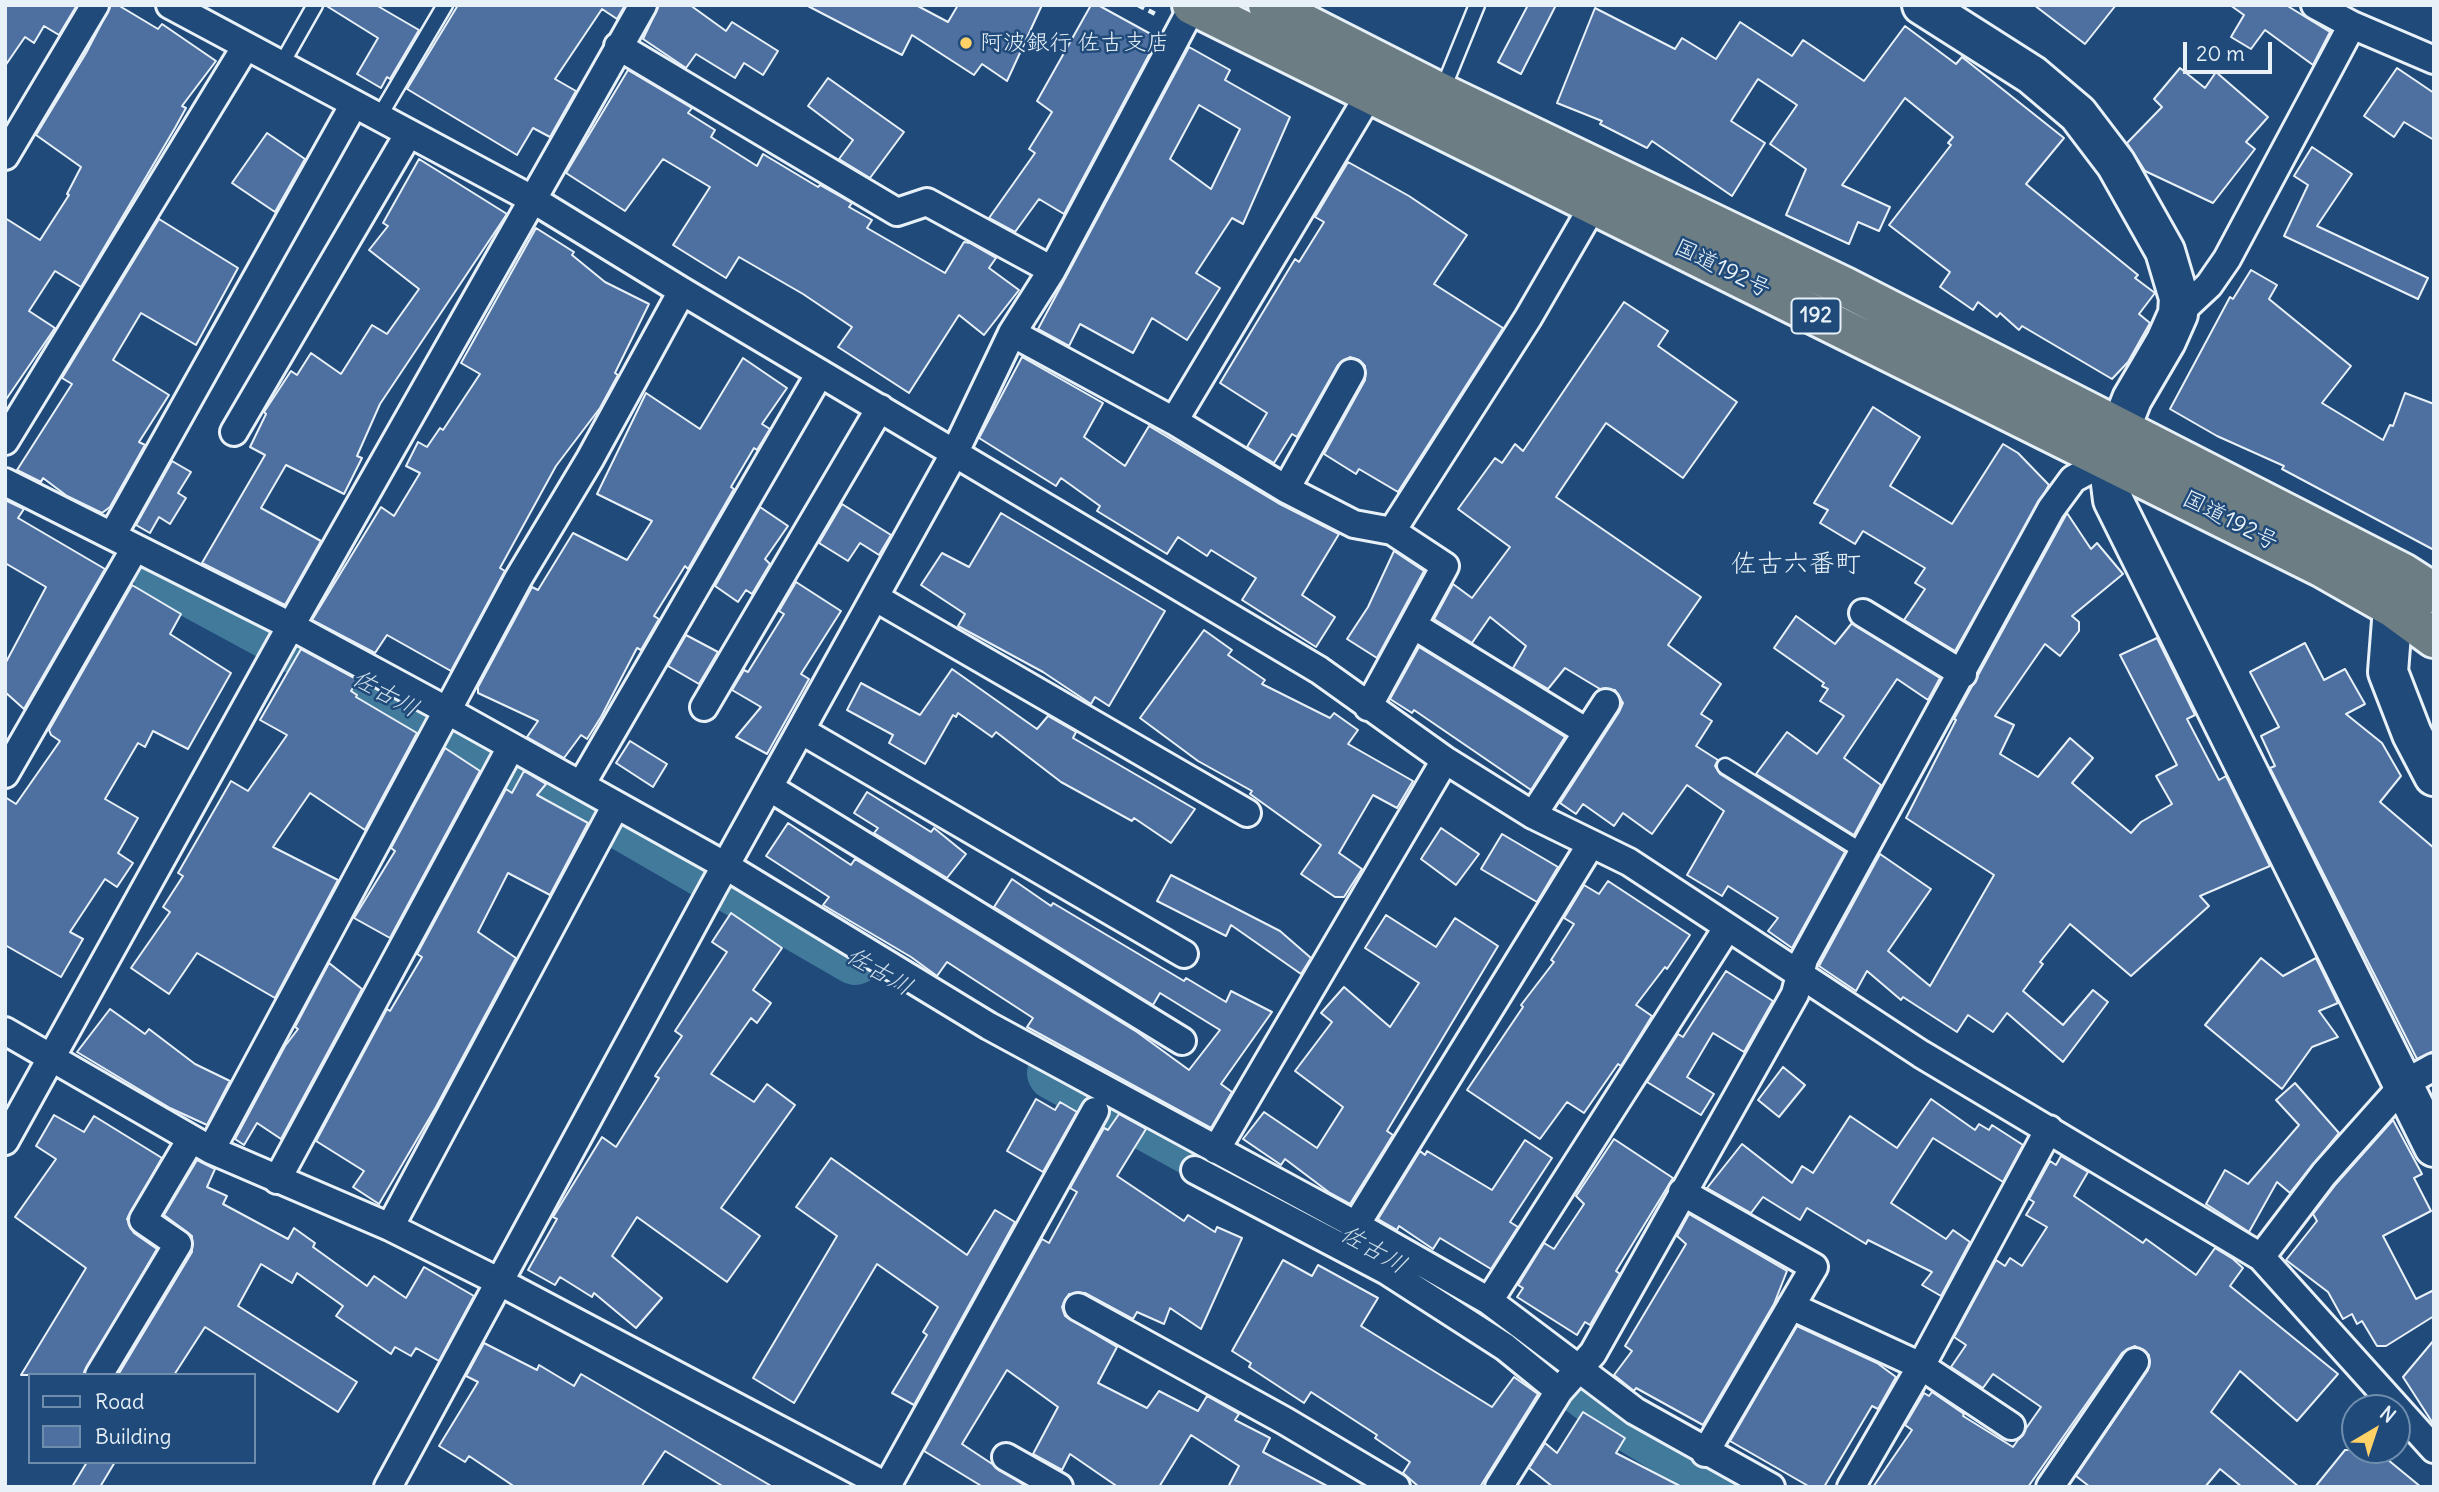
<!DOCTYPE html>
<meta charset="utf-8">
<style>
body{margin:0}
#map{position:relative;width:2439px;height:1492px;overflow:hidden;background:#1f4a7a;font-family:Delius,sans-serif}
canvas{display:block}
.frame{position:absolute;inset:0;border:7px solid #e8f1f8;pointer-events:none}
.legend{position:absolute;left:28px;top:1373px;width:228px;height:91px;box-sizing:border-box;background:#1f4a7a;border:2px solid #6f8dac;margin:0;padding:9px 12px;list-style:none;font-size:21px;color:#e8f1f8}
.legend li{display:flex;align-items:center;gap:14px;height:35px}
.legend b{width:35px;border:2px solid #6f8dac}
.north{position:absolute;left:2341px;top:1394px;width:70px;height:70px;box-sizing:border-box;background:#1f4a7a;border:2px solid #6f8dac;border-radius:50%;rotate:39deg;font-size:19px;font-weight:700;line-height:28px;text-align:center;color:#e8f1f8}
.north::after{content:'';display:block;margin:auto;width:24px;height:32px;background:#ffd166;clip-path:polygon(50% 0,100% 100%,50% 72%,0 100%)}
.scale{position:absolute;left:2183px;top:42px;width:89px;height:32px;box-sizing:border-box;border:4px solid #e8f1f8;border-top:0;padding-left:9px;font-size:21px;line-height:24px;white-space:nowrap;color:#e8f1f8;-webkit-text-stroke:5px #1f4a7a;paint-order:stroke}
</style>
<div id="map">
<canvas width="2439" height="1492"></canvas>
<div class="frame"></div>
<ul class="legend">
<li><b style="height:9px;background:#1f4a7a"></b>Road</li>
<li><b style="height:19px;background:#4e70a0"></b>Building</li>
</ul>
<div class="north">N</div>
<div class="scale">20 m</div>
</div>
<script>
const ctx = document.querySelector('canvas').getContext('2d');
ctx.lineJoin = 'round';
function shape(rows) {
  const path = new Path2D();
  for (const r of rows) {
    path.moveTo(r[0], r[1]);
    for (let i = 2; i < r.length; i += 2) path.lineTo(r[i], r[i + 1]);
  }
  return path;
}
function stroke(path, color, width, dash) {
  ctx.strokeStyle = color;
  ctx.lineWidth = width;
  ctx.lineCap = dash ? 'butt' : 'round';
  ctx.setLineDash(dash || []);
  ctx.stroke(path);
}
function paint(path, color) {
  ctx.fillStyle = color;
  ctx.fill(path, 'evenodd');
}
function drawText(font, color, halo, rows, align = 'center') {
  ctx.font = font + ' Delius,"Klee One",sans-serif';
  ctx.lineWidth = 5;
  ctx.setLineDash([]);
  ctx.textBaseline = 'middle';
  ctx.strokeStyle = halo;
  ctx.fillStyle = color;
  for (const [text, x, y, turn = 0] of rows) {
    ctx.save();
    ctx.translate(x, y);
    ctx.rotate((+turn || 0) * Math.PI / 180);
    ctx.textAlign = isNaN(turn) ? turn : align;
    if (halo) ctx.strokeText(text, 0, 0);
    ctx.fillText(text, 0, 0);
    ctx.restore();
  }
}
const river = shape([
 [159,573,625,825,855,958],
 [1054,1073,1380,1252,1486,1317,1636,1429,1731,1487]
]);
const building = shape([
 [5,5,77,5,59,35,44,26,34,43,25,37,5,66,5,5],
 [111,5,118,5,158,29,162,24,216,61,182,106,186,108,175,128,81,287,55,271,29,311,55,328,5,401,5,218,40,240,69,195,67,194,81,167,36,135,86,53,111,5],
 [325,5,376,5,419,30,390,79,387,77,381,88,357,74,378,38,325,5],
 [458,5,625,5,617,19,602,9,555,79,576,91,550,137,533,128,517,155,407,89,458,5],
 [659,5,690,5,726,31,732,22,778,51,763,75,744,63,735,78,696,54,686,68,643,39,659,5],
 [806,5,916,5,948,22,958,5,1042,5,1007,81,982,64,974,75,912,35,902,55,806,5],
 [1091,5,1098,5,1158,38,1064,214,1039,199,1015,232,989,218,1035,153,1029,149,1052,112,1037,101,1091,5],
 [1528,5,1556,5,1521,74,1498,62,1528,5],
 [2034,5,2116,5,2085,44,2034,5],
 [2230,5,2286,5,2330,32,2313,65,2265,30,2251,49,2231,37,2244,15,2230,5],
 [1595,8,1675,49,1682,38,1716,59,1740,22,1792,56,1803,40,1864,81,1905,26,1956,64,1962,57,2064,138,2026,184,2138,275,2135,278,2155,293,2139,314,2150,323,2128,362,2112,379,2022,326,2019,330,2000,313,1997,317,1978,302,1973,310,1940,287,1950,272,1889,225,1951,145,1948,143,1953,137,1905,98,1842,185,1890,207,1879,231,1858,222,1849,244,1786,215,1806,169,1770,144,1797,105,1758,79,1731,121,1765,143,1732,196,1652,141,1647,148,1600,124,1602,121,1557,103,1595,8],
 [1189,47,1230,70,1225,80,1290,117,1243,224,1232,218,1196,273,1220,288,1187,340,1152,318,1133,353,1080,324,1069,346,1038,329,1189,47],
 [1199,105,1240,129,1211,189,1170,159,1199,105],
 [2180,68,2205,88,2216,72,2268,117,2246,142,2255,149,2213,203,2145,171,2127,143,2162,107,2154,99,2180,68],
 [2397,68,2434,93,2434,140,2404,122,2394,137,2364,116,2397,68],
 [628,70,692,108,688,113,715,130,711,137,757,166,763,154,818,187,820,185,852,203,849,207,872,220,867,228,945,273,964,242,970,243,996,258,989,268,1019,290,984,335,959,315,909,393,838,347,852,327,803,294,739,257,726,278,673,245,710,187,663,159,625,211,566,173,628,70],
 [828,78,904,132,870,178,839,159,853,140,808,106,828,78],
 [267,133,305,159,275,212,232,183,267,133],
 [2312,147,2352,174,2317,226,2428,278,2418,299,2284,236,2308,185,2294,176,2312,147],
 [419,159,507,214,380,404,357,456,362,458,344,494,286,465,261,508,321,541,285,605,202,563,265,455,250,447,266,414,264,412,291,371,297,375,311,353,341,374,372,325,387,334,419,289,369,250,388,226,383,223,419,159],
 [1348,162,1409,196,1467,235,1434,284,1503,328,1398,492,1359,469,1356,474,1324,454,1365,380,1365,366,1359,360,1350,357,1338,365,1297,437,1292,434,1274,463,1247,447,1267,413,1220,383,1295,259,1299,262,1324,222,1315,217,1348,162],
 [159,219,238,268,196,345,141,313,113,360,169,395,139,442,145,445,110,507,102,513,67,496,43,478,41,482,17,470,72,384,62,378,159,219],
 [536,228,574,252,572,255,605,282,649,304,615,373,618,375,600,408,556,466,500,568,505,571,451,671,387,635,375,653,312,620,381,507,394,516,420,473,406,466,418,442,427,447,440,428,443,430,480,374,461,363,536,228],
 [2251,270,2277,285,2269,299,2351,366,2322,403,2383,440,2390,425,2393,426,2405,393,2434,404,2434,550,2282,469,2284,466,2217,436,2170,409,2230,297,2233,299,2251,270],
 [1624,302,1668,331,1658,346,1737,402,1683,478,1606,423,1556,497,1701,597,1668,645,1721,684,1701,714,1712,721,1696,746,1718,760,1715,766,1720,774,1845,852,1792,948,1768,931,1778,918,1728,886,1722,896,1687,875,1724,811,1687,785,1652,834,1623,813,1614,826,1583,804,1576,814,1560,803,1619,712,1623,703,1615,690,1600,689,1565,668,1548,689,1513,668,1526,646,1490,617,1472,643,1434,619,1453,584,1472,598,1510,547,1458,509,1495,458,1502,463,1515,444,1523,451,1624,302],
 [1022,357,1103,403,1084,437,1125,466,1149,426,1278,503,1339,534,1302,595,1335,617,1316,647,1242,600,1256,578,1211,550,1207,556,1178,537,1167,554,1097,511,1100,506,1061,478,1056,486,979,438,1022,357],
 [743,358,787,388,762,424,770,429,757,450,754,448,731,487,734,489,688,569,685,566,654,616,659,619,641,650,637,648,601,717,587,739,581,735,564,758,527,737,538,721,478,693,478,687,532,587,538,590,573,533,627,560,652,521,597,494,646,393,700,429,743,358],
 [1873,407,1920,437,1890,486,1952,524,2003,444,2018,453,2049,485,1955,651,1904,620,1925,589,1915,583,1925,568,1863,531,1855,544,1820,523,1828,510,1814,503,1873,407],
 [172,461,191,472,178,493,186,498,170,524,159,517,150,533,136,525,172,461],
 [5,500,24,509,18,518,105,569,24,709,5,692,5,664,46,587,5,563,5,500],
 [842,504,891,535,879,555,860,543,848,561,819,543,842,504],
 [760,507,788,526,765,559,770,564,752,594,746,590,738,602,715,586,760,507],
 [1001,513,1165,611,1109,706,1095,697,1091,704,1043,672,958,626,965,614,921,585,942,553,969,567,1001,513],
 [2067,513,2091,549,2097,543,2123,574,2072,616,2079,622,2079,631,2060,656,2045,644,1995,716,2014,725,2000,754,2038,777,2070,738,2093,758,2072,783,2131,833,2141,822,2172,804,2156,776,2177,765,2120,655,2157,638,2195,715,2187,719,2219,780,2226,776,2270,866,2200,896,2209,906,2131,976,2070,924,2040,962,2043,964,2023,991,2063,1025,2093,990,2108,1002,2063,1062,2007,1013,1993,1032,1968,1015,1957,1032,1903,997,1901,1000,1867,971,1856,991,1819,966,1880,854,1931,889,1888,951,1930,986,1994,875,1906,818,1956,720,1954,719,2067,513],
 [1394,551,1424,571,1377,658,1347,639,1368,607,1394,551],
 [796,582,841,611,801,674,809,679,767,754,736,737,761,707,732,690,744,670,748,672,784,614,779,611,796,582],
 [132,585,181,614,170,634,231,673,188,749,153,731,145,747,138,743,105,799,138,818,118,853,133,863,117,887,105,879,70,932,83,939,61,977,5,945,5,797,16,804,60,741,51,735,49,730,132,585],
 [1796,616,1835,644,1852,623,1940,678,1928,700,1897,679,1844,758,1881,785,1854,835,1756,774,1787,732,1817,754,1844,716,1820,701,1828,689,1822,686,1824,683,1774,648,1796,616],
 [1204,630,1232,650,1228,655,1265,680,1262,684,1330,718,1334,713,1358,730,1348,744,1413,781,1397,808,1373,795,1339,853,1362,869,1344,897,1335,897,1301,874,1321,845,1250,794,1252,791,1198,761,1140,718,1204,630],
 [686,635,718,652,699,684,668,666,686,635],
 [2305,643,2324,680,2345,669,2365,704,2346,714,2382,743,2401,776,2380,802,2434,848,2434,1051,2417,1059,2270,768,2275,766,2261,736,2279,727,2250,672,2305,643],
 [1419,647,1565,737,1531,790,1414,710,1412,713,1390,699,1419,647],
 [301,649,358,680,351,691,357,695,356,697,417,733,365,830,310,793,273,847,338,880,275,998,197,953,169,994,131,968,170,912,163,907,183,876,178,873,231,781,248,791,287,735,260,720,301,649],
 [952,669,1037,729,1048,716,1076,732,1073,738,1195,809,1171,843,1134,818,1132,821,1061,782,996,732,992,737,958,713,956,717,953,715,925,764,889,743,893,735,847,710,861,683,920,715,952,669],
 [630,741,667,764,653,787,616,763,630,741],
 [445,748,480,771,390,938,354,918,395,851,391,848,445,748],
 [524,771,546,784,537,795,588,823,550,895,508,873,478,932,516,958,436,1107,379,1204,353,1187,364,1171,316,1141,387,1009,390,1011,422,957,417,954,506,789,512,793,524,771],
 [867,792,931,832,934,828,966,854,947,878,874,833,878,828,854,813,867,792],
 [788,823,851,865,855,859,1137,1032,1189,1070,1220,1030,1160,993,1153,1005,994,907,1012,879,1051,906,1053,903,1184,981,1186,978,1226,1002,1231,991,1272,1012,1221,1084,1232,1092,1211,1128,1027,1027,1033,1018,947,962,937,976,911,957,823,905,829,897,766,856,788,823],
 [1441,828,1479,854,1456,885,1421,859,1441,828],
 [1502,834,1558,867,1537,902,1481,869,1502,834],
 [1171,875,1280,931,1311,958,1301,974,1231,925,1226,936,1157,901,1171,875],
 [1608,881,1690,935,1667,969,1665,967,1636,1005,1652,1016,1621,1066,1618,1064,1584,1113,1567,1102,1540,1139,1467,1090,1523,1007,1521,1005,1554,962,1551,960,1574,924,1564,918,1584,885,1599,894,1608,881],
 [731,913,782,948,753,990,771,1003,757,1023,751,1018,711,1074,754,1102,767,1084,795,1105,721,1208,760,1236,727,1282,637,1217,612,1256,662,1298,636,1328,594,1293,592,1297,560,1277,555,1285,528,1270,557,1219,553,1217,602,1137,616,1147,659,1078,655,1076,682,1036,675,1031,727,952,712,942,731,913],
 [1386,915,1436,947,1455,918,1498,946,1387,1131,1393,1135,1350,1204,1330,1193,1285,1159,1281,1165,1243,1139,1264,1112,1317,1148,1343,1107,1295,1071,1332,1022,1321,1013,1344,987,1390,1027,1419,983,1365,948,1386,915],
 [2261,958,2283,976,2316,958,2338,1003,2319,1011,2338,1037,2312,1047,2282,1089,2205,1025,2261,958],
 [329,963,362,989,281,1139,257,1123,244,1145,235,1139,285,1046,298,1029,295,1027,329,963],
 [1726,971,1773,1001,1744,1052,1713,1033,1687,1077,1714,1094,1701,1115,1647,1082,1678,1034,1683,1037,1726,971],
 [110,1009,145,1034,149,1029,195,1064,230,1081,207,1125,170,1108,77,1052,110,1009],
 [1783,1067,1805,1085,1779,1117,1758,1100,1783,1067],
 [2295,1083,2339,1133,2290,1193,2277,1182,2249,1232,2206,1204,2225,1170,2248,1184,2299,1125,2276,1100,2295,1083],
 [1036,1099,1055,1110,1060,1102,1077,1112,1043,1172,1007,1151,1036,1099],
 [1931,1099,1975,1130,1979,1124,1989,1130,1992,1125,2023,1145,2003,1182,1933,1138,1891,1203,1946,1239,1953,1230,1970,1242,1941,1296,1922,1285,1932,1272,1868,1240,1866,1244,1807,1208,1800,1220,1763,1197,1751,1213,1707,1188,1742,1144,1792,1183,1802,1166,1813,1173,1850,1116,1897,1148,1931,1099],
 [1119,1114,1146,1129,1117,1176,1184,1221,1188,1215,1215,1232,1217,1227,1242,1238,1201,1329,1170,1308,1164,1324,1137,1312,1133,1319,1085,1293,1069,1294,1062,1307,1065,1316,1117,1347,1098,1383,1147,1408,1159,1391,1198,1411,1207,1396,1239,1414,1235,1420,1270,1438,1263,1452,1329,1487,1228,1487,1239,1466,1191,1435,1159,1487,1118,1487,1070,1454,1062,1470,1033,1454,1058,1407,1007,1370,962,1444,1027,1487,983,1487,924,1451,1042,1239,1049,1243,1077,1192,1070,1188,1104,1128,1108,1130,1119,1114],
 [54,1115,84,1132,94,1116,162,1158,127,1219,134,1233,157,1249,83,1375,21,1375,86,1268,15,1217,56,1159,36,1146,54,1115],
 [2393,1120,2422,1174,2414,1178,2431,1211,2383,1236,2416,1299,2434,1290,2434,1316,2386,1346,2377,1346,2362,1321,2357,1324,2352,1314,2343,1319,2328,1292,2286,1260,2317,1221,2313,1214,2336,1184,2393,1120],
 [1614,1139,1673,1178,1616,1271,1620,1274,1590,1325,1585,1322,1577,1335,1517,1297,1523,1288,1518,1285,1544,1243,1554,1249,1584,1204,1576,1196,1614,1139],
 [1525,1140,1552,1158,1510,1222,1518,1227,1491,1269,1440,1238,1433,1249,1399,1226,1397,1230,1378,1219,1420,1151,1425,1155,1427,1151,1492,1190,1525,1140],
 [2061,1156,2088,1172,2074,1196,2143,1243,2146,1239,2196,1275,2215,1248,2233,1259,2243,1268,2230,1286,2338,1374,2297,1421,2240,1371,2211,1412,2299,1487,2242,1487,2220,1469,2205,1487,2090,1487,2076,1476,2148,1370,2149,1355,2135,1346,2122,1353,2028,1487,1873,1487,1912,1430,1905,1425,1924,1393,1929,1396,1932,1392,1964,1414,1963,1416,2013,1447,2041,1407,1993,1374,1983,1388,1951,1367,1966,1345,1954,1337,1996,1260,2005,1266,2010,1258,2022,1266,2047,1227,2026,1215,2034,1202,2029,1199,2050,1161,2056,1165,2061,1156],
 [831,1158,967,1255,995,1210,1015,1222,914,1405,892,1393,927,1335,923,1332,938,1307,877,1264,794,1403,753,1378,837,1236,796,1207,831,1158],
 [197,1160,215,1169,207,1187,227,1196,223,1204,288,1239,294,1228,315,1243,313,1247,367,1286,374,1276,406,1298,424,1267,474,1296,439,1361,416,1348,411,1356,395,1347,391,1354,336,1316,343,1306,297,1273,292,1283,261,1264,238,1306,357,1382,338,1412,205,1327,174,1375,118,1375,192,1252,192,1236,164,1215,197,1160],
 [1689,1214,1787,1271,1774,1304,1703,1425,1636,1388,1634,1391,1614,1375,1632,1351,1625,1346,1686,1244,1677,1236,1689,1214],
 [1283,1260,1312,1276,1318,1265,1378,1298,1361,1326,1492,1407,1514,1377,1538,1394,1480,1487,1419,1487,1403,1473,1410,1462,1375,1438,1377,1435,1311,1392,1304,1403,1249,1367,1251,1363,1232,1351,1283,1260],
 [1797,1326,1877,1363,1896,1377,1878,1409,1872,1406,1824,1487,1810,1487,1730,1441,1797,1326],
 [2434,1340,2434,1425,2403,1377,2434,1340],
 [484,1343,537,1370,539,1365,574,1386,581,1374,773,1487,724,1487,665,1451,641,1487,515,1487,469,1456,465,1462,439,1446,478,1382,466,1376,484,1343],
 [1583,1412,1625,1438,1616,1453,1682,1487,1553,1487,1529,1468,1545,1443,1557,1453,1583,1412],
 [2345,1450,2376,1450,2421,1487,2315,1487,2345,1450],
 [87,1462,115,1462,100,1487,72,1487,87,1462]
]);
const path = shape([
 [1138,5,1157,15]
]);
const lane = shape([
 [281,65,315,5],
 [1442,91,1477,5],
 [379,117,445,5],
 [1725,766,1865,853]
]);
const street = shape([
 [170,5,532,199,682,291,1319,670,1445,760,1533,815,1629,862,1921,1054,2261,1257,2397,1408],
 [2315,5,2352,25,2434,60],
 [618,46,897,212,927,202,1052,270],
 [5,156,95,5],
 [2178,314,2209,285,2227,259,2352,25],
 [1012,333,1174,421,1286,489,1354,524,1392,531],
 [1174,421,1369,95],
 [234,432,409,133],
 [5,441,246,46],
 [5,482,291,626,448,711,726,866,989,1026,1356,1225],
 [1286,489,1351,373],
 [112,536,354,104],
 [876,598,1247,813],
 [1863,613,1963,674],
 [1413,625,1587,732],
 [704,707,880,408],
 [1368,707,1445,566,1392,531,1528,318,1593,206],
 [802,731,1184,954],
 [5,774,135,548],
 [581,785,820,373],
 [770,788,1182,1041],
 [1533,815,1606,703],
 [1591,844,1356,1225,1489,1301,1635,1411,1771,1487],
 [5,1031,211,1150,390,1227,498,1281,888,1487],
 [5,1141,288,631,643,5],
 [211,1150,518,579,590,459,682,291],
 [1216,1150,1445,760],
 [1195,1170,1387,1271,1505,1347,1559,1391],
 [277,1180,511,747],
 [1682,1192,1814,1267,1705,1453],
 [390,1227,616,805],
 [2261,1257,2324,1174,2405,1083,2434,1067],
 [1489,1301,1727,928],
 [1791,1306,1921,1366,2011,1426],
 [1078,1307,1285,1421,1396,1487],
 [99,1375,178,1244,143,1220,191,1139],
 [2397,1408,2434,1449],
 [1006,1457,1059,1487],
 [887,1486,1095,1111],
 [388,1487,713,888,955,452,1012,333,1052,270,1193,6],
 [1499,1487,1559,1391,1593,1353,1795,994,1804,959,2051,509,2073,479,2108,460],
 [1851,1487,1921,1366,2049,1129],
 [2050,1487,2135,1362]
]);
const secondary = shape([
 [1922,5,2032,75,2078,114,2116,164,2165,251,2179,298,2178,314,2166,341,2132,399,2108,460,2113,500,2434,1147],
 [2393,608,2388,672,2412,734,2434,776]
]);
const highway = shape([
 [1192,5,2321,567,2393,608,2434,638],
 [1268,5,1441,93,1845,287,2403,573,2434,593]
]);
const markers = [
 [966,43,7,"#ffd166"]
];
const shields = [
 [1816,316,49]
];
const shieldNames = [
 ["192",1816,316]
];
const poiNames = [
 ["阿波銀行 佐古支店",980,43]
];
const streetNames = [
 ["国道192号",1722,269,26],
 ["国道192号",2230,521,27]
];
const waterNames = [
 ["佐古川",385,694,29],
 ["佐古川",879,972,30],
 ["佐古川",1373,1250,30]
];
const quarterNames = [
 ["佐古六番町",1796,565]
];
stroke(river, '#427a9c', 54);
paint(building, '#4e70a0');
stroke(building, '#e8f1f8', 2);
stroke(lane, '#e8f1f8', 19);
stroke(street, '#e8f1f8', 32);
stroke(secondary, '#e8f1f8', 44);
stroke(highway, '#e8f1f8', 44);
stroke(path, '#e8f1f8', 4.5, [7, 5]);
stroke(lane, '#1f4a7a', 14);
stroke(street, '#1f4a7a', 26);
stroke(secondary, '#1f4a7a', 38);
stroke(highway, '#6c7e84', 38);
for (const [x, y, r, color] of markers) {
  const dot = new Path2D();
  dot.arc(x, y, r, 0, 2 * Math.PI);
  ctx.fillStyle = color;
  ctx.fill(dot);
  stroke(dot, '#1f4a7a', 2.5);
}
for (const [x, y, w] of shields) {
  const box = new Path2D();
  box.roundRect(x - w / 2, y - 17.5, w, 35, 5);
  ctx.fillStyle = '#1f4a7a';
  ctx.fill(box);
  stroke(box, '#e8f1f8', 2);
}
drawText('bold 21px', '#e8f1f8', null, shieldNames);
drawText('23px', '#e8f1f8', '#1f4a7a', poiNames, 'left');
drawText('23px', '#e8f1f8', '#1f4a7a', streetNames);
drawText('italic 24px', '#cfdfea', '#1f4a7a', waterNames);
drawText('26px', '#e8f1f8', '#1f4a7a', quarterNames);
</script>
